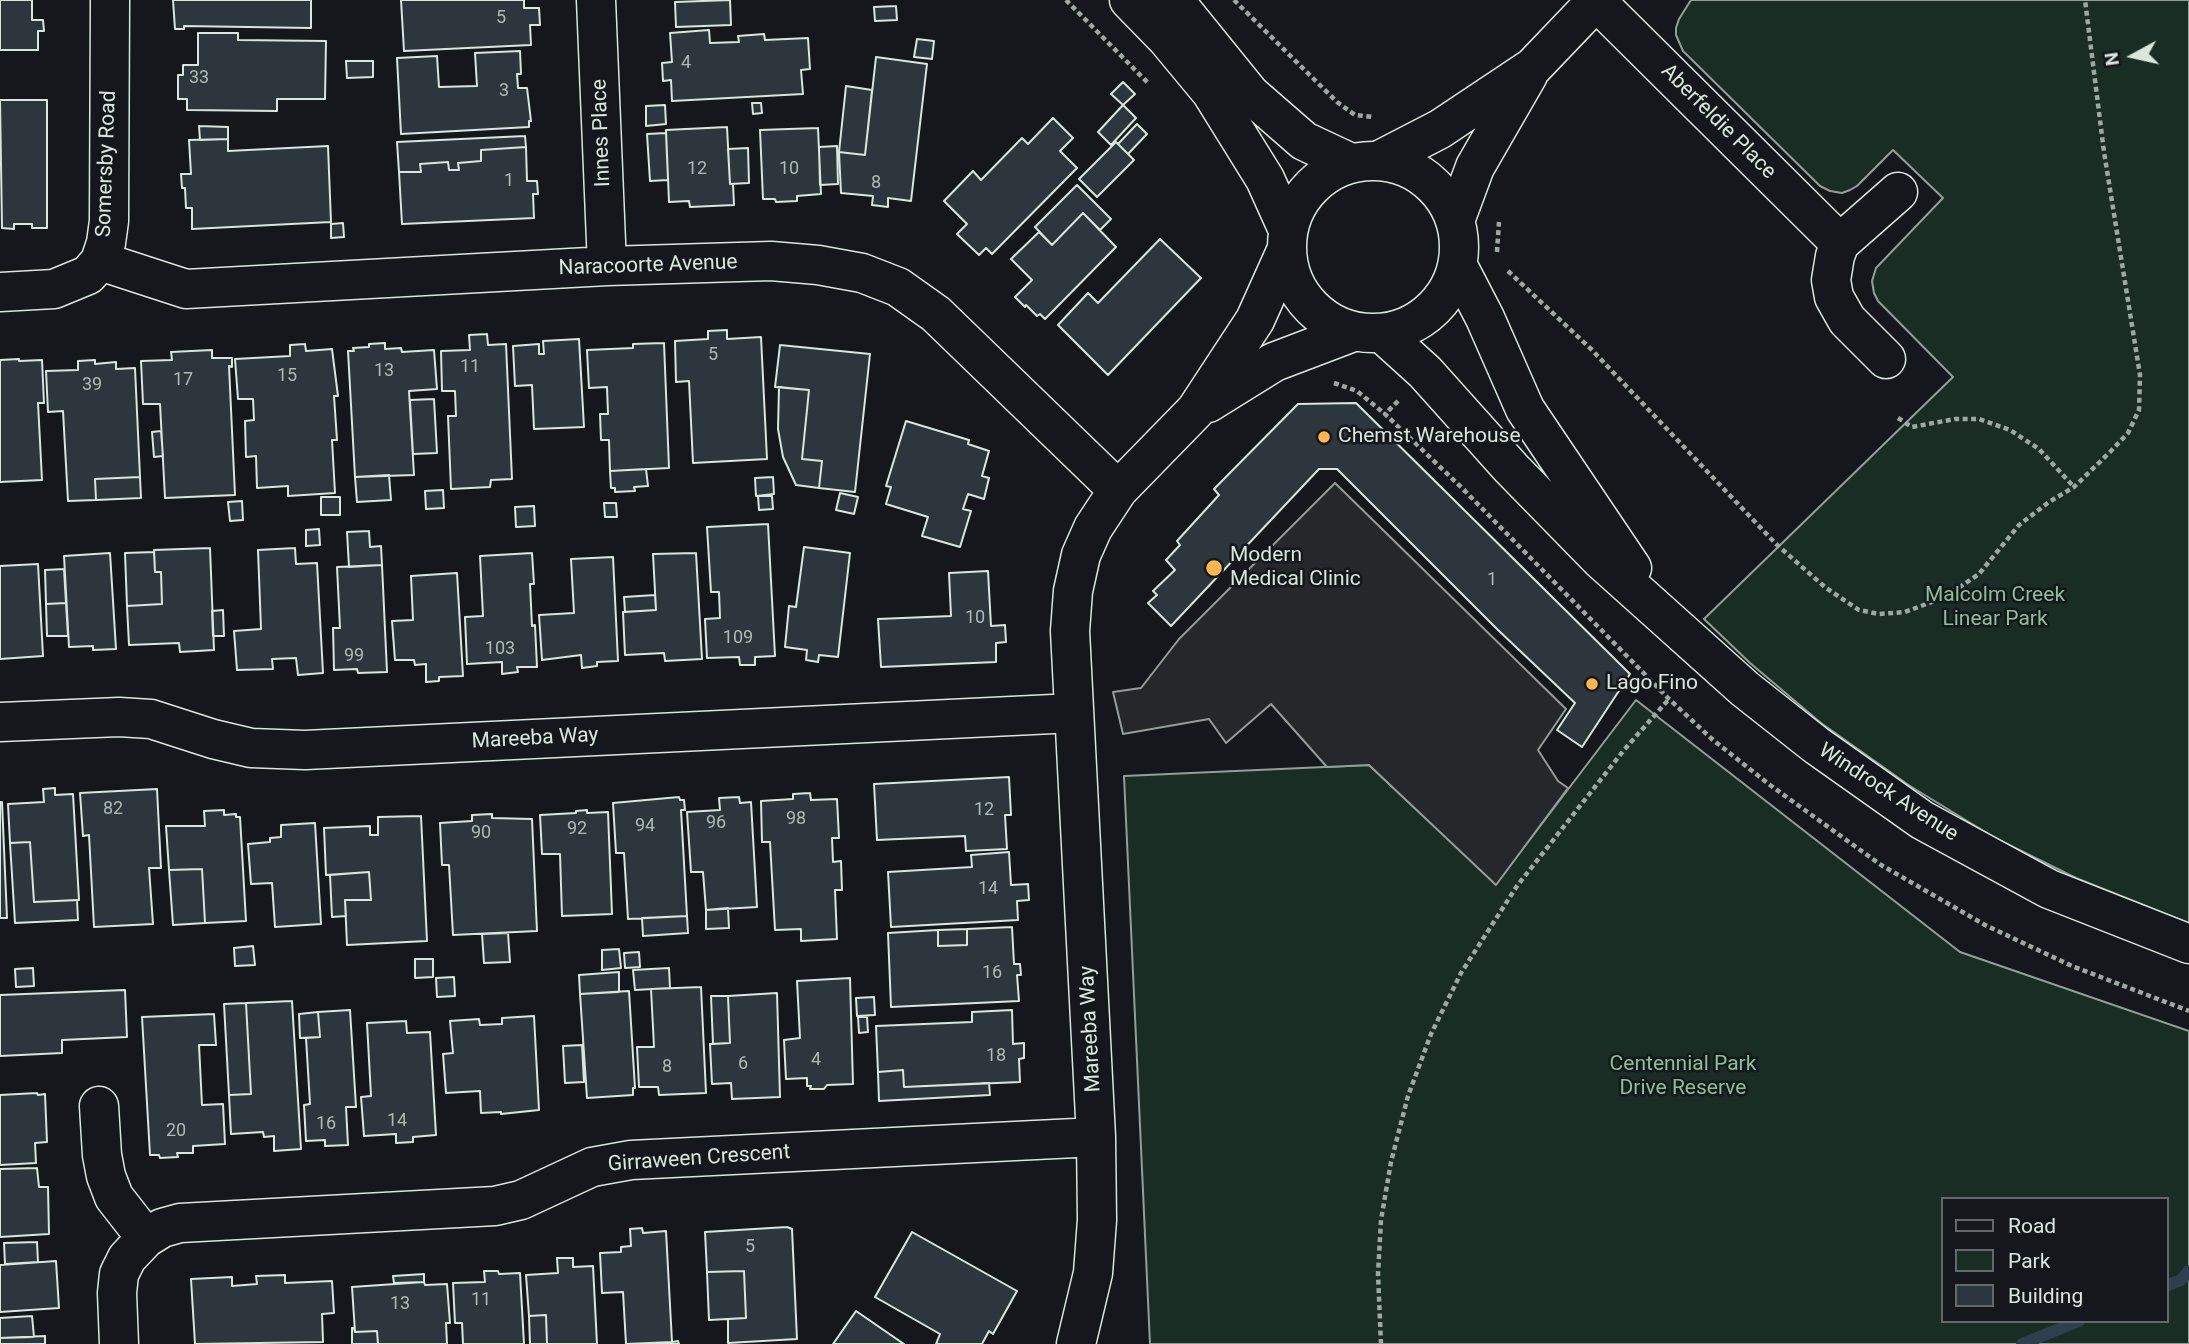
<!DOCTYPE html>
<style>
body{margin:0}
#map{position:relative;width:2189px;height:1344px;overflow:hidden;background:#14181c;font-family:Roboto,sans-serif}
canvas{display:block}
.legend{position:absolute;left:1941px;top:1197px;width:228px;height:126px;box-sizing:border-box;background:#14181c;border:2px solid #626a69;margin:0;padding:9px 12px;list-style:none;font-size:21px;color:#d8e6dc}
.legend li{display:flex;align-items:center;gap:14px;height:35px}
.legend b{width:35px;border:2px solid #626a69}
.north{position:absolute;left:2098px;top:21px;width:70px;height:70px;-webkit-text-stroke:5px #14181c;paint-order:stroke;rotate:262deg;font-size:19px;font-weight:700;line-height:28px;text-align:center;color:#d8e6dc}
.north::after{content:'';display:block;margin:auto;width:24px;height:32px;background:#d8e6dc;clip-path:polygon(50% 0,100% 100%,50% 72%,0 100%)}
</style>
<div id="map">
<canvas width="2189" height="1344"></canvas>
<ul class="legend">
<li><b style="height:9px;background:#14181c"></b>Road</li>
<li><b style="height:19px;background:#1a2d24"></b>Park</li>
<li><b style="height:19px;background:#2c363c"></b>Building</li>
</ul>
<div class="north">N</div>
</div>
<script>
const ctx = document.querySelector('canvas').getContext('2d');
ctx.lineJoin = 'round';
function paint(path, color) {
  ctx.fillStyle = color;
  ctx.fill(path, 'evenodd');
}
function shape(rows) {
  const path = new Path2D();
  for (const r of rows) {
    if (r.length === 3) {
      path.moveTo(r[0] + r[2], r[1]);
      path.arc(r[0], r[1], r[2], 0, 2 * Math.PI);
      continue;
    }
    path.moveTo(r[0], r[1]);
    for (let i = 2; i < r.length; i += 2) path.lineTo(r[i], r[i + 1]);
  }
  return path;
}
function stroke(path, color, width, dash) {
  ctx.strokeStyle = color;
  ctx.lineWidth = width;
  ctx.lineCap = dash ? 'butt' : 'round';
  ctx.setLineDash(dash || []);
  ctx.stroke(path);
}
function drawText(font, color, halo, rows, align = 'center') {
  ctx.font = font + ' Roboto,sans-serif';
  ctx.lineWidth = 5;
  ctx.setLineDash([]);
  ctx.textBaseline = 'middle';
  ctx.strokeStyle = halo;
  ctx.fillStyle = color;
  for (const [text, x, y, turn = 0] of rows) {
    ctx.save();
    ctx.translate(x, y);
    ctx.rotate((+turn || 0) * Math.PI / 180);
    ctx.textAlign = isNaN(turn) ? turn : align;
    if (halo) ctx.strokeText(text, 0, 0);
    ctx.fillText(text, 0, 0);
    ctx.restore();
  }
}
const green = shape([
 [1691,0,2189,0,2189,923,2076,878,1995,838,1910,786,1821,723,1750,663,1704,619,1953,377,1878,301,1874,293,1872,281,1876,268,1943,198,1893,150,1857,186,1850,190,1842,193,1830,191,1820,186,1683,51,1676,35,1676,28,1679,19,1691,0],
 [1636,700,1960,952,2189,1031,2189,1344,1150,1344,1124,776,1369,765,1496,884,1636,700],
 [1942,1199,2166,1199,2166,1321,1942,1321,1942,1199]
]);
const parking = shape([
 [1335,483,1566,709,1538,750,1558,781,1568,788,1496,885,1369,765,1327,767,1271,704,1226,743,1209,719,1123,734,1113,692,1141,688,1179,639,1335,483]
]);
const stream = shape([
 [2166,1286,2181,1280,2189,1271],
 [2022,1344,2079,1321]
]);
const building = shape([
 [0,0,32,0,32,20,43,20,44,31,38,31,38,50,0,50,0,0],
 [173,0,311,0,311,28,184,26,184,29,175,29,173,0],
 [401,0,524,0,524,8,539,8,540,25,530,25,531,45,404,51,401,0],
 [730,0,731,25,676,27,675,2,730,0],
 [896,6,897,20,875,21,874,7,896,6],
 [709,30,710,43,739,42,738,36,764,34,765,40,808,38,810,69,801,70,803,94,672,101,671,80,663,81,662,63,672,62,670,33,709,30],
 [198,33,238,33,238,40,326,41,325,99,277,99,277,111,187,110,187,99,178,99,178,75,183,75,183,65,198,65,198,33],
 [917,39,934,41,932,59,914,57,917,39],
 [520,51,521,74,517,74,518,88,527,88,531,121,529,121,529,127,401,134,397,58,437,56,439,87,477,86,475,53,520,51],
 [876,57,927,64,911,201,888,198,888,207,872,205,873,196,841,193,839,152,865,155,876,57],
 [346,61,373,61,373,77,347,78,346,61],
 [1123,82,1135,94,1123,105,1111,94,1123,82],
 [846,86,872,90,865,155,839,152,846,86],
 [0,100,47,100,47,228,32,228,32,224,14,224,14,229,2,228,0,100],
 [752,103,761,103,762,113,753,114,752,103],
 [665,105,666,124,646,126,646,106,665,105],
 [1123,105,1136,118,1111,145,1098,132,1123,105],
 [1053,118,1073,138,1060,151,1077,168,992,254,986,248,979,255,957,234,967,224,944,201,973,171,981,180,1022,138,1028,144,1053,118],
 [1137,124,1147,134,1128,154,1118,144,1137,124],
 [199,126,228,127,228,139,200,140,199,126],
 [727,127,730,184,733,184,734,205,690,207,689,201,669,202,666,130,727,127],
 [818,128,821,194,797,196,797,201,776,202,775,199,763,199,760,130,818,128],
 [666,133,668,180,650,181,647,134,666,133],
 [525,136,526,147,481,150,481,161,458,163,459,170,449,170,448,162,420,164,421,172,399,172,397,142,525,136],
 [228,139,228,151,328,146,331,222,192,229,192,208,186,208,185,188,182,188,181,174,191,174,189,140,228,139],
 [1116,142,1134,160,1097,197,1079,179,1116,142],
 [837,146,838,184,820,185,819,147,837,146],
 [526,147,527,181,537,181,538,194,533,194,534,218,402,224,399,172,421,172,420,164,448,162,449,170,459,170,458,163,481,161,481,150,526,147],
 [748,148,749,183,730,184,728,149,748,148],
 [1077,185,1111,219,1100,230,1083,213,1052,245,1035,227,1077,185],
 [1083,213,1116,247,1045,319,1040,314,1037,316,1026,305,1025,307,1015,297,1032,280,1011,259,1039,232,1052,245,1083,213],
 [343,223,344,237,331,238,331,224,343,223],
 [1160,239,1201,278,1108,375,1058,325,1088,293,1098,303,1160,239],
 [727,330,727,339,761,337,767,459,693,463,689,381,676,382,675,341,708,339,708,331,727,330],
 [487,334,488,345,506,344,512,479,491,480,490,487,451,489,448,416,456,416,455,391,442,391,441,351,470,350,469,335,487,334],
 [579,339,584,427,534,429,532,385,515,386,513,346,539,344,539,354,544,354,543,341,579,339],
 [385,343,385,349,401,348,402,352,434,350,437,389,409,391,414,475,355,477,348,351,354,351,353,348,369,347,369,344,385,343],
 [664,343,669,468,610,471,609,440,601,440,600,414,608,414,607,387,589,388,587,350,633,348,633,344,664,343],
 [305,344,306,351,332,349,338,396,334,396,337,440,332,440,335,493,288,496,288,486,257,488,256,456,246,457,245,421,254,420,253,399,238,399,235,359,290,356,290,345,305,344],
 [780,345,870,354,855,492,819,488,822,461,802,459,809,390,775,387,780,345],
 [212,350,212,358,232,358,232,367,229,366,235,495,165,498,160,404,143,404,141,361,172,360,171,352,212,350],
 [19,359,19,361,42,360,44,403,38,403,42,480,0,482,0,360,19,359],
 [95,360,95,364,116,362,116,369,135,368,140,477,95,479,96,500,68,501,63,411,48,412,46,371,78,370,78,361,95,360],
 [779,387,809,390,802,459,822,461,819,488,796,485,783,457,778,429,779,387],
 [434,399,437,453,413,454,410,400,434,399],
 [1356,403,1630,674,1582,747,1557,730,1575,703,1498,630,1337,469,1319,469,1171,626,1148,603,1157,595,1153,591,1175,570,1166,560,1180,545,1177,541,1219,495,1214,489,1298,404,1356,403],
 [906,421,969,440,968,444,989,451,982,476,989,478,984,499,968,494,963,509,971,511,960,547,922,536,928,517,886,504,891,487,886,486,906,421],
 [161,431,163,456,154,457,152,432,161,431],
 [646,469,648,486,634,487,635,491,615,492,615,488,611,488,610,471,646,469],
 [389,475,391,500,357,502,355,477,389,475],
 [140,477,141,498,96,500,95,479,140,477],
 [773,477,774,494,756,496,755,478,773,477],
 [443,490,444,508,426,509,425,491,443,490],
 [840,493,858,497,854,514,836,510,840,493],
 [758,496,772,496,773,509,759,510,758,496],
 [321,497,340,497,340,515,321,515,321,497],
 [242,501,243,520,230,521,228,502,242,501],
 [604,503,616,503,617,517,605,517,604,503],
 [534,506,535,526,516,527,515,507,534,506],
 [768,524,775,656,755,657,755,665,740,665,739,657,707,658,705,619,720,618,719,592,711,592,707,527,768,524],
 [319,529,320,545,306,546,306,530,319,529],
 [369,531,370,547,381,546,382,565,349,567,347,532,369,531],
 [804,547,850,553,838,657,819,655,818,662,806,660,807,650,785,647,789,606,796,607,804,547],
 [210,548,214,650,180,652,179,643,129,645,127,606,162,604,161,572,155,572,154,550,210,548],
 [295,548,296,564,317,563,323,673,298,675,296,658,272,659,273,669,237,670,234,631,261,629,258,550,295,548],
 [154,552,155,572,161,572,162,604,127,606,125,553,154,552],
 [110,553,116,649,93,650,93,646,69,647,64,556,110,553],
 [532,553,534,584,530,584,532,626,535,625,537,667,517,667,518,672,502,674,502,662,467,664,465,617,483,616,480,556,532,553],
 [696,553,702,659,665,661,664,653,625,655,623,612,656,610,653,554,696,553],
 [613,557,618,661,597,662,597,666,582,668,581,655,542,660,539,615,574,613,571,559,613,557],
 [38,564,43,656,0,659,0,566,38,564],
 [382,565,387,672,358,673,357,669,334,670,333,628,340,628,337,567,382,565],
 [64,569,66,603,46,604,45,570,64,569],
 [988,571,991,626,1005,625,1006,642,996,643,996,662,881,667,878,619,951,616,949,573,988,571],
 [457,573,463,676,439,677,439,681,426,682,426,664,415,665,414,660,395,660,392,621,413,620,411,576,457,573],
 [655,595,656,610,625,612,624,597,655,595],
 [66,603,68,636,47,636,46,604,66,603],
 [223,610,224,636,213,636,212,611,223,610],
 [1009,777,1011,815,1005,815,1007,849,966,851,965,836,877,840,874,784,1009,777],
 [55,788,55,795,73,794,79,900,34,902,30,842,10,843,8,804,44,802,43,789,55,788],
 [157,789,161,868,149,868,153,924,94,927,89,835,83,836,80,793,157,789],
 [810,793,811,800,837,799,839,838,832,838,833,862,841,861,842,890,835,890,837,939,801,941,801,929,775,930,770,842,762,842,761,801,793,799,793,794,810,793],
 [679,797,680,800,684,800,685,810,681,810,687,916,628,919,624,853,616,853,613,803,679,797],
 [739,797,740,803,751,802,757,907,706,910,703,872,691,872,687,812,720,810,719,798,739,797],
 [0,802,2,802,7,918,0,918,0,802],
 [224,810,224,815,236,814,236,817,240,817,246,921,205,923,202,869,169,870,166,826,205,826,204,811,224,810],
 [587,810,587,813,608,812,612,914,562,916,560,854,542,854,540,815,576,813,576,811,587,810],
 [492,814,492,818,532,819,537,931,453,935,449,865,442,865,440,823,472,821,472,815,492,814],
 [421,816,427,941,347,945,345,900,371,900,369,872,326,875,324,828,370,826,370,835,378,835,378,817,421,816],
 [315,823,321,924,275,927,272,883,251,884,248,844,270,842,270,838,281,837,281,825,315,823],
 [30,842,34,902,77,900,78,920,15,923,10,843,30,842],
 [1009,852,1011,885,1028,884,1029,900,1017,901,1018,920,891,927,888,872,972,867,971,855,1009,852],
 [202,869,205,923,173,925,169,870,202,869],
 [369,872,371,900,345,900,346,916,332,917,330,875,369,872],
 [728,908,729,928,706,929,706,910,728,908],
 [687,916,688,933,643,936,642,918,687,916],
 [1012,927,1014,964,1020,964,1021,975,1017,975,1019,1001,891,1007,888,933,938,930,938,946,967,945,967,929,1012,927],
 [967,929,967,945,938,946,938,930,967,929],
 [508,933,510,962,484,963,482,934,508,933],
 [253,946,255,965,235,966,234,948,253,946],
 [619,949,621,968,602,970,602,950,619,949],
 [639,952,640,967,625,968,624,953,639,952],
 [415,959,433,959,433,977,415,978,415,959],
 [33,968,34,986,16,987,15,969,33,968],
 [669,968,670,988,635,990,633,970,669,968],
 [619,972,619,992,580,994,579,975,619,972],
 [454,977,455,996,437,997,436,978,454,977],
 [850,978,853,1084,827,1085,824,1089,810,1089,811,1086,807,1086,807,1078,786,1079,784,1040,800,1038,797,981,850,978],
 [701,987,706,1093,659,1095,658,1087,639,1087,637,1047,654,1047,651,989,701,987],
 [125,990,127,1037,62,1040,62,1053,0,1056,0,995,125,990],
 [629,991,635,1088,633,1088,633,1095,587,1098,580,994,629,991],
 [777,993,780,1097,732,1099,731,1083,712,1084,710,1044,730,1043,728,996,777,993],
 [711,996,728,996,730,1043,713,1044,711,996],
 [874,997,875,1015,857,1016,856,998,874,997],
 [292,1001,301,1149,274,1151,274,1136,264,1137,263,1132,231,1134,229,1095,251,1094,246,1003,292,1001],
 [246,1003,251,1094,229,1095,224,1004,246,1003],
 [350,1010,356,1107,346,1107,348,1145,325,1146,325,1140,306,1141,304,1105,310,1104,306,1038,320,1037,318,1012,350,1010],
 [1012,1010,1013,1044,1024,1043,1024,1058,1019,1059,1020,1082,904,1087,903,1070,878,1072,876,1026,972,1022,972,1012,1012,1010],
 [318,1012,320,1037,300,1038,299,1014,318,1012],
 [214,1014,216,1045,199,1045,202,1105,223,1104,225,1144,193,1146,193,1153,177,1153,178,1157,160,1158,159,1155,150,1155,142,1017,214,1014],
 [534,1016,539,1110,501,1114,501,1112,481,1113,480,1091,446,1093,443,1054,453,1053,450,1021,479,1019,480,1025,502,1024,502,1018,534,1016],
 [858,1017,867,1017,868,1032,859,1033,858,1017],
 [406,1021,407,1033,430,1032,436,1135,413,1137,413,1142,396,1143,396,1134,364,1136,361,1097,371,1096,367,1023,406,1021],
 [582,1045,584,1082,565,1083,563,1046,582,1045],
 [903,1070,904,1087,989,1083,990,1095,879,1101,878,1072,903,1070],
 [37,1093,38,1095,45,1094,47,1142,35,1143,36,1163,0,1165,0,1095,37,1093],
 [37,1168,39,1187,48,1187,49,1234,0,1237,0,1169,37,1168],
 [787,1227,792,1229,797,1339,728,1343,728,1319,746,1318,744,1271,707,1272,705,1232,787,1227],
 [642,1228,643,1233,666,1231,672,1342,626,1344,623,1292,602,1293,600,1253,621,1252,621,1247,631,1246,630,1229,642,1228],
 [912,1232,1017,1291,993,1334,989,1331,982,1344,936,1344,940,1334,875,1297,912,1232],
 [37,1242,38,1262,5,1264,4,1243,37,1242],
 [557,1258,573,1258,573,1267,593,1266,597,1344,547,1344,546,1315,529,1316,526,1275,558,1273,557,1258],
 [56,1261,59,1308,0,1312,0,1265,56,1261],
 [484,1271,498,1271,499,1274,520,1273,524,1344,463,1344,462,1323,455,1323,453,1283,485,1282,484,1271],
 [744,1271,746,1318,709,1320,707,1272,744,1271],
 [424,1274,424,1282,394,1283,393,1276,424,1274],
 [285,1275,285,1283,332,1281,334,1313,322,1314,323,1342,195,1344,191,1279,232,1277,232,1286,257,1284,256,1276,285,1275],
 [424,1282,425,1285,447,1284,450,1323,446,1323,447,1344,378,1344,377,1331,355,1332,352,1287,424,1282],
 [856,1311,904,1344,833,1344,856,1311],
 [546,1315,547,1344,530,1344,529,1316,546,1315],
 [32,1316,34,1337,0,1338,0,1318,32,1316],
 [352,1328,354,1328,355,1332,377,1331,378,1344,352,1344,352,1328],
 [45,1336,45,1344,0,1344,0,1338,45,1336],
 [678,1341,679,1344,634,1344,672,1342,678,1341]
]);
const path = shape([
 [1066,0,1149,84],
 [1234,0,1337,102,1355,115,1373,117],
 [1497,252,1499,222],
 [1508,271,1591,349,1776,544,1826,588,1859,610,1879,614,1905,612,1945,597,1979,574,2019,525,2049,502,2074,487,2110,452,2128,433,2139,410,2140,375,2104,152,2085,0],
 [1334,383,1357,391,1385,414],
 [1398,401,1385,414,1463,489,1669,699,1713,740,1770,785,1881,865,1985,925,2072,966,2189,1011],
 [1898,418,1912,427,1955,419,1979,419,2010,430,2039,449,2074,487],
 [1381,1344,1378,1274,1381,1220,1391,1162,1408,1096,1431,1034,1461,973,1517,886,1624,750,1669,699]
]);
const minor = shape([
 [596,0,607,266],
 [1129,0,1167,39,1211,92,1265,179,1288,230],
 [1174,0,1250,94,1304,141,1351,163],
 [1596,1,1840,243],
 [1380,160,1440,129,1533,67,1597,0],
 [1373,247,86],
 [1455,221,1475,167,1528,75],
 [100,261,186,289,607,266,771,261,818,265,862,273,898,287,936,314,1118,490],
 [1458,266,1485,318,1525,409,1632,568],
 [0,292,54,289,88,275,100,261,106,243,109,221,110,0],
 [1383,334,1425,372,1511,468,1600,559,1745,689,1816,745,1922,820,2049,889,2189,944],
 [1886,359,1847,320,1834,297,1831,280,1835,256,1840,243,1898,192],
 [1208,403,1274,362,1353,332],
 [0,722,119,717,151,719,213,739,251,748,305,750,1074,713],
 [99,1106,102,1155,106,1176,114,1197,146,1238],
 [119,1344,117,1293,119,1274,127,1258,146,1238,162,1228,180,1223,495,1206,521,1200,592,1167,631,1160,1096,1137],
 [1076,1344,1093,1273,1097,1220,1096,1137,1070,631,1073,591,1081,555,1093,528,1118,490,1196,410,1255,320,1286,251]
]);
const markers = [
 [1324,437,7,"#ffb74d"],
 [1214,568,9,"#ffb74d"],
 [1592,684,7,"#ffb74d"]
];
const numberNames = [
 ["5",501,18],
 ["4",686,63],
 ["33",199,78],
 ["3",504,91],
 ["12",697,169],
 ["10",789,169],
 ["1",509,181],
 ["8",876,183],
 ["5",713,355],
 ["11",470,367],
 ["13",384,371],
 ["15",287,376],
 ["17",183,380],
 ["39",92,385],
 ["1",1492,580],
 ["10",975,618],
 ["109",738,638],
 ["103",500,649],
 ["99",354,656],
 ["82",113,809],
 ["12",984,810],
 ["98",796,819],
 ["96",716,823],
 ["94",645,826],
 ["92",577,829],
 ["90",481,833],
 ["14",988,889],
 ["16",992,973],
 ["18",996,1056],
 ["4",816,1060],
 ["6",743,1064],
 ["8",667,1067],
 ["14",397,1121],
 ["16",326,1124],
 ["20",176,1131],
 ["5",750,1247],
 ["11",481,1300],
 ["13",400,1304]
];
const streetNames = [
 ["Aberfeldie Place",1718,122,45],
 ["Innes Place",602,133,-92],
 ["Somersby Road",107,164,-88],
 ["Naracoorte Avenue",648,266,-2],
 ["Mareeba Way",535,739,-3],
 ["Windrock Avenue",1888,793,33],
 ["Mareeba Way",1091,1029,-93],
 ["Girraween Crescent",699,1159,-4]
];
const poiNames = [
 ["Chemst Warehouse",1338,437],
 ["Modern",1230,556],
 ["Medical Clinic",1230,580],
 ["Lago Fino",1606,684]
];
const parkNames = [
 ["Malcolm Creek",1995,596],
 ["Linear Park",1995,620],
 ["Centennial Park",1683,1065],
 ["Drive Reserve",1683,1089]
];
paint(green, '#1a2d24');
stroke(green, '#939e99', 2);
paint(parking, '#24282b');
stroke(parking, '#939e99', 2);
stroke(stream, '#2f3f4d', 12);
paint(building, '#2c363c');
stroke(building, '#d8e6dc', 2);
stroke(minor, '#d8e6dc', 41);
stroke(path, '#9da8a2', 4.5, [5, 3.5]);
stroke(minor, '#14181c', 38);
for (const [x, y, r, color] of markers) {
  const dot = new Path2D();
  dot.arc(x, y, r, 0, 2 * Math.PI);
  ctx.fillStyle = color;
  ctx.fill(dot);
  stroke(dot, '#14181c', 2.5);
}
drawText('18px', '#adbab4', null, numberNames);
drawText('21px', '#d8e6dc', '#14181c', streetNames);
drawText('21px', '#d8e6dc', '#14181c', poiNames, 'left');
drawText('21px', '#8ac095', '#14181c', parkNames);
</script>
